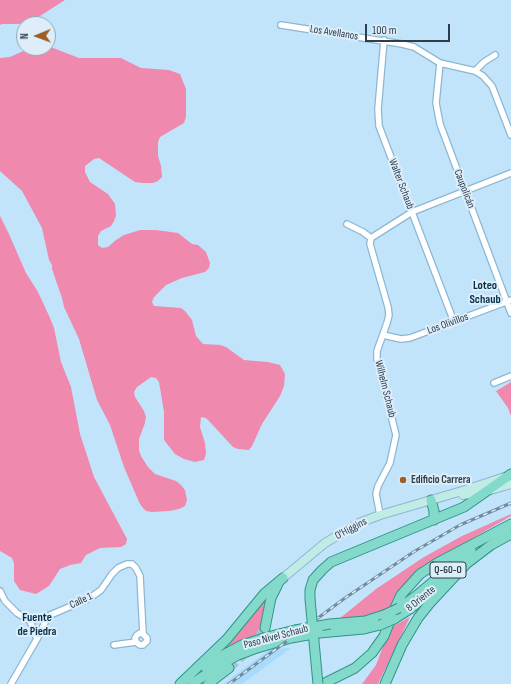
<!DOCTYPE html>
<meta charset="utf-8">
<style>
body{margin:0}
#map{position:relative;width:511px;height:684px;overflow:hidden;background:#c1e4fb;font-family:"Sofia Sans Condensed",sans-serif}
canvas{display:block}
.north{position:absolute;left:16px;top:16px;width:40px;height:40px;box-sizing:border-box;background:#ddeefa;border:1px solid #97a8b4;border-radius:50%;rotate:269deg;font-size:11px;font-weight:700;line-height:16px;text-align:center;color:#2e3f4b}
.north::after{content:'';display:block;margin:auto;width:14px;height:18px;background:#9e5e28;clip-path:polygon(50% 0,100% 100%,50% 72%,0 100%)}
.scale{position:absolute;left:365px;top:24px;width:85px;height:18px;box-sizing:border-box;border:2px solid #2e3f4b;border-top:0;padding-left:5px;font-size:12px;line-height:14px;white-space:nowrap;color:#2e3f4b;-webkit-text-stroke:3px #ddeefa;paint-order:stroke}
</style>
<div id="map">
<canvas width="511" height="684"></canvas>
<div class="north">N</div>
<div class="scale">100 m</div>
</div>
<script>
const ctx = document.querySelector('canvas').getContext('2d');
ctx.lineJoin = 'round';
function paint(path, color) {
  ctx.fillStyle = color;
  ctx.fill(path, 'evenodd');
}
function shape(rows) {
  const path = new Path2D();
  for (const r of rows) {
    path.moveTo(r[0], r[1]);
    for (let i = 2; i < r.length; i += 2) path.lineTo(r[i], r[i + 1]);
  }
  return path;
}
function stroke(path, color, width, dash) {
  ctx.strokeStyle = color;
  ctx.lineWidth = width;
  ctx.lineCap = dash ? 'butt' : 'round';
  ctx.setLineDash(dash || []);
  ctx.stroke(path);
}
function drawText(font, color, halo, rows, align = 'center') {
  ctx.font = font + ' "Sofia Sans Condensed",sans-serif';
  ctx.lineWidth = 4;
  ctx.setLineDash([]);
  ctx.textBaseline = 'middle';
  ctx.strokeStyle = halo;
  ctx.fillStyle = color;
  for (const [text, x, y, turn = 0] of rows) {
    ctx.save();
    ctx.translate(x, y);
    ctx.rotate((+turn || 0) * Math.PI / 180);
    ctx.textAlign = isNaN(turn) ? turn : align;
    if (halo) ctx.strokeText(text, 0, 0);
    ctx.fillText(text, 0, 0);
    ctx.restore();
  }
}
const built = shape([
 [291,648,242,684,223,684,270,649]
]);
const green = shape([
 [0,0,65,0,40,16,29,21,19,24,2,24,0,25],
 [48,46,79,58,121,58,141,68,169,70,180,74,186,89,186,117,184,123,160,137,158,142,158,156,161,166,162,177,158,181,153,183,142,183,135,182,99,158,94,159,85,166,85,172,90,182,108,194,115,204,116,216,114,221,111,226,101,231,98,236,98,245,102,248,108,247,116,240,124,235,140,230,156,230,178,233,192,244,198,245,206,252,210,263,209,268,205,272,182,278,166,285,154,297,152,302,154,306,181,308,185,311,192,320,196,336,203,344,220,345,226,347,244,360,268,362,280,365,285,374,284,386,280,396,262,424,252,446,249,450,238,449,233,447,209,421,206,418,201,417,200,427,205,443,206,454,204,460,195,462,184,459,175,454,164,440,164,412,159,382,156,378,151,377,137,387,134,392,135,397,144,411,146,417,145,423,139,439,139,450,141,456,148,467,155,474,176,481,181,485,185,490,187,500,185,506,179,509,169,511,152,512,146,511,142,507,139,502,124,467,110,425,97,400,79,339,64,307,62,298,52,269,52,265,49,260,42,228,22,191,0,171,0,58,10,57,30,48,48,48],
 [0,216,8,232,26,273,38,292,50,318,54,328,61,362,71,387,80,434,94,477,127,539,126,544,121,547,100,548,86,555,81,563,70,565,60,569,49,586,36,594,20,590,14,581,14,563,12,558,0,551],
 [511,382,511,416,508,408,496,391],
 [511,514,511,516,418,570,409,579,391,606,385,610,364,619,339,619,376,589,424,557,462,536],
 [270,592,264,624,259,637,214,656],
 [410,617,378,684,362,684,376,665,390,628]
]);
const primaryTunnel = shape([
 [229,668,251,648,259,637,265,628]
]);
const minor = shape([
 [281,25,402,44,414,47,440,63,475,71,483,76,492,86,511,135],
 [384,40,378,109,379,126,454,322],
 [440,63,436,103,440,124,511,313],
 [475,71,484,62,495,55],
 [347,224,363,232,371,238],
 [371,238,370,244,388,307,389,315,387,323,377,351,377,359,396,435,390,463,378,486,376,494,380,515],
 [371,238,412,212,511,173],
 [383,335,401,339,410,338,511,300],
 [494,383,511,376],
 [0,591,5,601,17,613,30,621,37,639],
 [30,621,48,616],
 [136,642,135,638,137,635,140,633,143,634],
 [11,684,37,639,48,616,90,598,101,590,112,574,118,568,127,564,132,564,136,568,140,576,143,634,147,638,147,641,143,645,140,645,136,642,114,645]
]);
const secondary = shape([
 [463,495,490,490,511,484],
 [283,578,325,543,359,523,380,515,462,491,505,477]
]);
const primary = shape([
 [431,500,434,511,434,520],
 [492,534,511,524],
 [466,564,491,545,511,534],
 [310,599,310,590,313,580,322,570,331,562,464,507,511,474],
 [399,608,416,596,471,550],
 [394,619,410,609,445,580],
 [330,624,365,621,384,615],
 [265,628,271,598,278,584],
 [319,633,364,629,380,625],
 [205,667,225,654,242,645,267,637,295,630],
 [180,684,227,639,264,594,283,578],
 [192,684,218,666,238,655,254,649,291,638],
 [208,684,229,668],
 [323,684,355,668,372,653,384,636,395,608,401,595,420,574,437,563,496,532],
 [385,684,402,645,418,618,430,603,470,560]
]);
const rail = shape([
 [229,684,345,598,415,551,460,525,511,503]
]);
const primaryBridge = shape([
 [310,599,318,684],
 [384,615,399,608],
 [380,625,394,619],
 [295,630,330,624],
 [291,638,319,633]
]);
const markers = [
 [403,480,4,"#9e5e28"]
];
const shields = [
 [448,570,36]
];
const shieldNames = [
 ["Q-60-O",448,570]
];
const streetNames = [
 ["Los Avellanos",334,33,9],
 ["Walter Schaub",401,184,69],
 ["Caupolicán",464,189,69],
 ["Los Olivillos",448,324,-20],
 ["Wilhelm Schaub",385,389,76],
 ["O'Higgins",351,529,-28],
 ["8 Oriente",421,599,-39],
 ["Calle 1",81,601,-25],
 ["Paso Nivel Schaub",276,637,-15]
];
const poiNames = [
 ["Edificio Carrera",411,480]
];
const neighbourhoodNames = [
 ["Loteo",485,286],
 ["Schaub",485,300],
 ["Fuente",37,618],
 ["de Piedra",37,632]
];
paint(built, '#a7dafc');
paint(green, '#ef89ae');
stroke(primaryTunnel, '#a4c3d8', 9, [9, 4.5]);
stroke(minor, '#8cb7d3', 8);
stroke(secondary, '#8cb7d3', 10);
stroke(primary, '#2f9487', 11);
stroke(minor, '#fff', 5.5);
stroke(secondary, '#c1ece5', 8);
stroke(primary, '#83daca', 9);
stroke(rail, '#738c9d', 3);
stroke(rail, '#ddeefa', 1.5, [4.5]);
stroke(primaryBridge, '#2f9487', 11, []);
stroke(primaryBridge, '#83daca', 9);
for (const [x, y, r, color] of markers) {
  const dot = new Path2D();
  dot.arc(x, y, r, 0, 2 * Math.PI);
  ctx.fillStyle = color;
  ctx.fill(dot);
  stroke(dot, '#ddeefa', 1.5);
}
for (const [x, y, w] of shields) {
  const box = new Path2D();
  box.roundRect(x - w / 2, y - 8, w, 16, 3);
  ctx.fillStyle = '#ddeefa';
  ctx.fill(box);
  stroke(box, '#2e3f4b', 1);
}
drawText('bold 10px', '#2e3f4b', null, shieldNames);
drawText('11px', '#2e3f4b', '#ddeefa', streetNames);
drawText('bold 11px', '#2e3f4b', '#ddeefa', poiNames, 'left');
drawText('bold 12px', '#063148', '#ddeefa', neighbourhoodNames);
</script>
